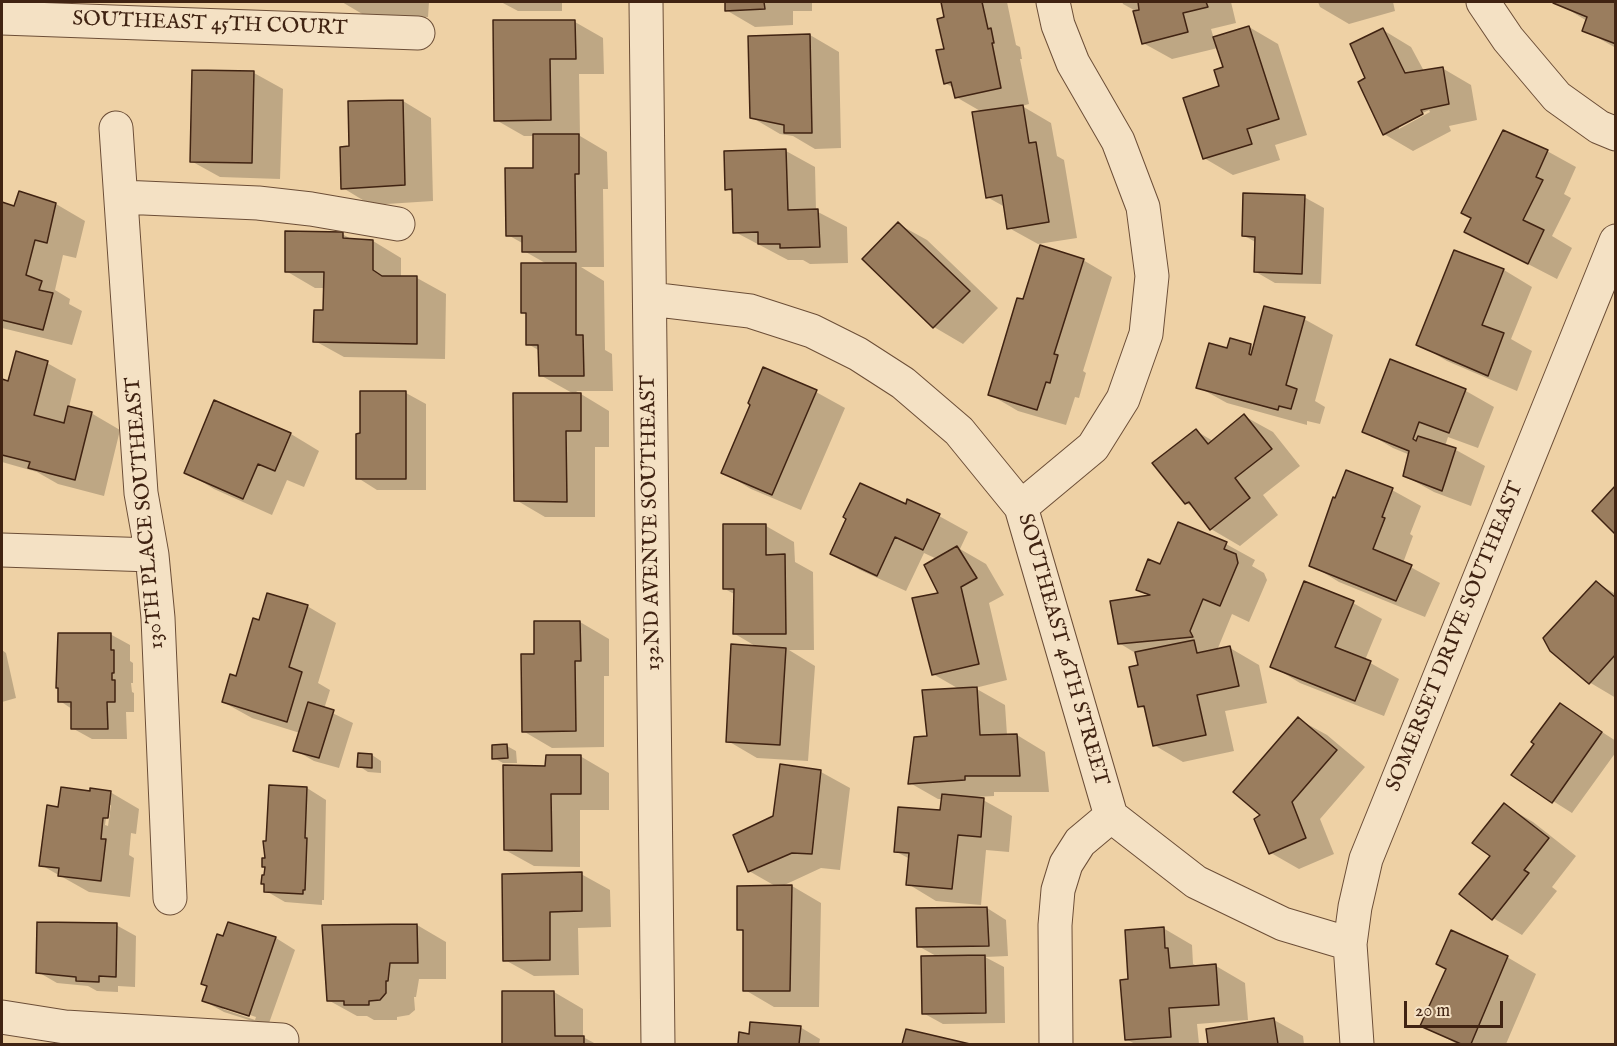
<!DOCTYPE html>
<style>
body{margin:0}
#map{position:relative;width:1617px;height:1046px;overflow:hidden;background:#eed1a5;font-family:"IM FELL English",serif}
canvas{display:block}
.frame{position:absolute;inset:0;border:3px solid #402312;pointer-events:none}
.scale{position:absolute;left:1404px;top:1001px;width:99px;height:27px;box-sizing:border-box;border:3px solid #402312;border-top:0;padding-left:8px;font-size:18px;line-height:21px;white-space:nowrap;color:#402312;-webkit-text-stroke:4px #f4e1c4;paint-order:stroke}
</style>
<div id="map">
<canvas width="1617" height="1046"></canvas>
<div class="frame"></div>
<div class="scale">20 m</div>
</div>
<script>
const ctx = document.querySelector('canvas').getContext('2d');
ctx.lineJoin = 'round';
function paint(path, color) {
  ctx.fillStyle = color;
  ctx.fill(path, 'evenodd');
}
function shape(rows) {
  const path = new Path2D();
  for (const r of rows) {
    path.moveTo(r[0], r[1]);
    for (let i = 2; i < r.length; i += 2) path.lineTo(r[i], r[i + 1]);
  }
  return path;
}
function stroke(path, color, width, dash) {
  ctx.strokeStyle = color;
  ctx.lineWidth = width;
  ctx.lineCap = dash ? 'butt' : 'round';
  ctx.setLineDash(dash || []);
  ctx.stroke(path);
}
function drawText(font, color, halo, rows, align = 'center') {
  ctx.font = font + ' "IM FELL English",serif';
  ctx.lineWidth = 5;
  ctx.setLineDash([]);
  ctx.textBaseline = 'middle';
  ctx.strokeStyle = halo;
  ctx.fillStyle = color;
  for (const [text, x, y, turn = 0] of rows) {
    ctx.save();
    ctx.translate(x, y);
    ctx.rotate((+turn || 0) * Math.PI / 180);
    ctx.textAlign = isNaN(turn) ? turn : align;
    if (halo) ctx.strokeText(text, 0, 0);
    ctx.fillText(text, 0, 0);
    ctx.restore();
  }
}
const shadow = shape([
 [342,2,429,2,428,17,364,15],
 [501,2,562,2,562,11,518,11],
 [726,2,812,2,812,11,793,11,793,25,755,27,726,10],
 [942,2,1007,2,1016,45,1020,47,1022,59,1020,59,1029,104,1022,106,1051,123,1057,156,1064,160,1077,238,1038,244,1009,228,1005,207,987,197,982,112,956,97,954,88,945,83,946,18],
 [1122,2,1231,2,1236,23,1211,29,1214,39,1249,27,1278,44,1307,135,1275,145,1280,160,1233,175,1204,158,1224,68,1218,48,1172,59,1143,43,1134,10,1123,4],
 [1318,2,1393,2,1395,11,1349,24,1320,7],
 [1556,2,1616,2,1616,48,1584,30,1587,21],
 [575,22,603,38,604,74,579,74,580,136,607,152,608,189,603,189,604,267,581,267,604,281,605,350,612,354,613,391,576,391,609,411,609,447,595,447,595,517,545,517,516,500,574,394,540,375,540,351,528,344,527,315,523,312,547,264,524,251,524,244,508,235,535,169,535,136,524,136,496,120],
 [1383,30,1411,47,1424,71,1442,68,1471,85,1477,120,1449,126,1451,131,1413,151,1384,134,1360,82,1367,79],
 [1429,110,1430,112,1399,129,1399,125],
 [810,35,839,52,841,148,815,149,793,136,780,134,751,117],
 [254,73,283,89,280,179,220,177,191,161],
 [403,101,431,118,433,201,371,205,343,188,350,148],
 [786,151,815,167,816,211,847,227,848,263,810,264,803,260,788,260,735,232,734,193,727,189,726,152],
 [1547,151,1576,167,1564,194,1571,198,1552,236,1572,248,1557,279,1466,232],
 [20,193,56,204,85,221,76,258,63,255,55,290,70,299,69,304,82,311,72,345,2,328,2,204,15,207],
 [1304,197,1324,208,1321,284,1275,283,1256,272,1257,243,1243,235],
 [898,224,927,240,998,308,963,344,934,327,864,259],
 [342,234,353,240,373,241,401,258,401,278,417,278,446,294,445,359,344,357,315,341,325,311,325,288,315,288,286,271],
 [1455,252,1504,270,1532,287,1511,339,1532,351,1517,391,1447,361,1418,344],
 [1083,260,1112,277,1083,371,1086,373,1079,398,1075,397,1066,425,1018,411,989,394,1024,301],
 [1304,319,1333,335,1315,401,1325,407,1320,424,1307,421,1307,425,1227,403,1198,387,1228,350,1251,346,1254,348],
 [1391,360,1466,391,1494,407,1478,448,1448,437,1445,446,1456,450,1485,466,1471,506,1434,492,1405,476,1410,455,1393,448,1364,431],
 [47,363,76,379,69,407,91,413,120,430,104,496,58,484,37,472,2,462,2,381,9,383],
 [362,392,406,393,426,404,426,490,377,490,358,478,362,434],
 [816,392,845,408,801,510,751,489,723,472],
 [215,402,291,434,319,451,304,487,287,480,272,515,214,489,186,472],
 [1244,416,1273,432,1300,466,1263,495,1278,515,1240,546,1211,529,1197,509,1186,503,1196,431,1213,441],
 [1347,472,1392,490,1421,506,1410,534,1413,536,1403,563,1440,583,1425,617,1339,582,1311,565],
 [906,506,939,516,968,532,960,549,986,564,1004,595,989,603,1007,680,975,688,1005,705,1007,735,1017,735,1045,752,1049,792,994,792,994,796,975,797,975,799,983,800,1012,816,1009,852,986,850,981,905,936,901,908,884,910,859,895,851,942,812,943,799,938,799,910,783,929,738,959,689,933,674,940,594,937,559,924,553,906,591,860,570,831,553],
 [766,526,794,542,795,562,813,572,814,650,789,650,815,666,808,761,757,758,728,741,757,647,735,634,736,595,725,589],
 [1226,544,1255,560,1252,566,1264,573,1267,580,1249,622,1232,614,1218,648,1219,650,1230,648,1259,665,1267,703,1225,711,1234,751,1183,762,1154,745,1147,710,1139,706,1140,666,1137,654,1119,643,1151,597,1138,589,1161,566],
 [1596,583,1616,594,1616,698,1589,682],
 [1353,603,1382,619,1365,660,1399,679,1384,716,1300,683,1272,666],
 [307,606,336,623,318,683,330,690,324,709,353,723,339,768,314,761,295,750,300,733,252,718,223,702,237,678,260,622],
 [580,622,609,639,609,676,604,676,604,747,552,748,523,731,536,655],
 [110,634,130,645,130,661,133,663,133,683,131,683,132,692,134,693,134,712,126,712,127,739,92,739,72,728,72,709,60,701],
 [2,650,6,653,16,698,2,702],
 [1560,705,1616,741,1616,752,1572,813,1553,801],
 [1298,719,1327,735,1365,767,1320,819,1334,854,1299,869,1271,853,1263,815],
 [507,746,516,751,517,763,503,763,494,758],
 [372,755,381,761,381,773,368,772,359,766],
 [580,756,609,773,609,810,580,810,580,867,534,866,505,850,547,768],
 [781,766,821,772,850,788,840,870,821,868,780,887,792,886,821,903,819,1007,774,1007,745,990,744,932,739,929,777,887,749,871,775,817],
 [307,788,326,800,324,900,322,900,322,905,285,902,266,891,266,885,263,884,266,868,263,866,267,860,268,842],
 [92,792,110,792,139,809,136,834,131,833,129,855,134,858,130,897,89,892,41,865,60,808],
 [108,805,111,805,108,826,105,825],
 [1504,805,1533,822,1576,856,1552,887,1557,891,1522,935,1493,918,1492,856],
 [581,874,610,890,611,927,578,928,579,975,534,976,505,960],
 [987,908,1006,920,1008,956,985,957,1004,967,1005,1023,943,1024,923,1013,938,957,918,946],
 [228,924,276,938,295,950,268,1026,224,1012,204,1001],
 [223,1006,256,1017,255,1020,223,1009],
 [116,925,136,936,135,987,118,986,118,992,97,991,88,986,57,983,38,972],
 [417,925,446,942,446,979,419,979,416,997,414,997,415,1010,409,1015,397,1017,397,1020,374,1020,367,1016,357,1016,328,1000],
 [1163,928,1192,945,1193,964,1197,966,1216,966,1245,983,1248,1020,1197,1024,1199,1044,1135,1044,1126,1039,1130,981],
 [1507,957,1536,974,1506,1044,1457,1044,1422,1025],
 [503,992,554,992,583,1009,583,1037,596,1044,504,1044],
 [1274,1020,1303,1036,1304,1044,1210,1044,1208,1030],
 [800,1027,820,1039,819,1044,740,1044,740,1034,750,1035],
 [907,1031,963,1044,904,1044]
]);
const building = shape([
 [725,2,764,2,765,9,725,11,725,2],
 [941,2,982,2,988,29,991,28,994,43,992,43,1001,88,955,98,951,82,944,84,936,50,944,49,937,19,944,17,941,2],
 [1138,2,1206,2,1208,7,1183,13,1188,32,1142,44,1133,11,1139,10,1138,2],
 [1554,2,1616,2,1616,44,1582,31,1587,17,1553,3,1554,2],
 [493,20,575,20,576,59,550,59,551,120,494,121,493,20],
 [1249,26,1279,119,1247,129,1252,144,1203,159,1183,98,1219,86,1214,70,1223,67,1213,37,1249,26],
 [1383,28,1405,73,1443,67,1449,104,1421,110,1423,114,1383,135,1358,82,1365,78,1350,44,1383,28],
 [810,34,812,133,784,133,784,125,750,118,748,36,810,34],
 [192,70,254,71,252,163,190,162,192,70],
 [403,100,405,185,341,189,340,147,349,146,348,101,403,100],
 [1023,105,1029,143,1036,142,1049,222,1007,229,1002,195,986,198,972,112,1023,105],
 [1503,130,1548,150,1536,177,1543,180,1523,220,1544,230,1528,264,1464,232,1471,218,1461,213,1503,130],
 [533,134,579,134,579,174,575,174,576,252,522,252,522,236,506,236,505,168,533,168,533,134],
 [786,149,788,210,818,209,820,247,780,248,780,244,758,244,758,232,733,233,732,189,725,190,724,151,786,149],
 [19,191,56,203,47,243,35,240,26,275,42,281,39,290,53,293,43,330,2,320,2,202,14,206,19,191],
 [1243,193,1305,195,1302,274,1254,272,1255,237,1242,236,1243,193],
 [898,222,970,291,933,328,862,259,898,222],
 [285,231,343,232,343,238,373,240,373,270,382,276,417,276,417,344,313,342,314,310,323,310,324,272,285,272,285,231],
 [1040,245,1084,259,1054,354,1058,355,1050,383,1046,382,1037,410,988,395,1017,298,1023,299,1040,245],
 [1454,250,1504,269,1482,325,1504,333,1488,376,1416,345,1454,250],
 [521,263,576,263,576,335,583,335,584,376,539,376,538,345,526,345,526,313,521,313,521,263],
 [1264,306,1305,317,1286,385,1297,389,1291,409,1279,406,1278,410,1196,388,1209,343,1227,348,1230,338,1251,344,1249,354,1251,355,1264,306],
 [16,351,48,361,34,415,64,423,68,406,92,412,75,480,28,468,30,462,2,455,2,379,8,381,16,351],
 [1390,359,1466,389,1449,433,1419,422,1413,439,1416,441,1418,436,1456,448,1442,491,1403,476,1409,451,1362,432,1390,359],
 [763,367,817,390,772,495,721,473,750,405,748,403,763,367],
 [360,391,406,391,406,479,356,479,356,434,360,433,360,391],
 [513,393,581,393,581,431,566,431,567,502,514,501,513,393],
 [214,400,291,433,275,471,258,464,243,499,184,473,214,400],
 [1244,414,1272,449,1235,478,1250,498,1210,530,1189,502,1185,504,1152,463,1196,429,1208,444,1244,414],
 [1346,470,1393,488,1382,517,1385,518,1373,549,1412,565,1396,601,1309,566,1333,497,1335,498,1346,470],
 [860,483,906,504,907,499,940,514,923,550,895,537,877,576,830,554,846,519,843,517,860,483],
 [1616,485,1616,535,1592,511,1616,485],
 [1178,522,1227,542,1224,549,1236,554,1238,563,1220,606,1203,599,1190,631,1193,637,1118,644,1110,601,1150,595,1136,590,1148,559,1160,564,1178,522],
 [723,524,766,524,766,555,785,554,786,634,733,634,734,589,723,589,723,524],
 [957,546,977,578,961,587,979,664,932,675,912,598,938,593,924,565,957,546],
 [1304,581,1354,601,1335,647,1371,661,1355,701,1270,667,1304,581],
 [1596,581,1616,598,1616,654,1589,684,1550,651,1543,638,1596,581],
 [267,593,308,605,289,667,302,672,287,722,222,702,230,674,236,676,253,618,259,620,267,593],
 [534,621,580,621,581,661,575,661,576,731,522,732,521,654,534,654,534,621],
 [58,633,111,633,111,650,114,650,114,673,112,673,112,680,115,680,115,702,107,702,108,729,71,729,71,702,58,702,58,688,56,688,58,633],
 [1194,640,1197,653,1230,646,1239,686,1197,695,1206,735,1153,746,1144,706,1138,707,1129,667,1138,665,1135,652,1194,640],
 [731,644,786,648,780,745,726,742,731,644],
 [977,687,980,735,1017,734,1020,776,965,776,965,780,908,784,914,737,927,736,922,690,977,687],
 [308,702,334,710,319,758,293,751,308,702],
 [1560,703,1602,732,1552,803,1511,775,1534,744,1531,742,1560,703],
 [1298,717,1337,750,1292,802,1306,838,1269,854,1254,819,1260,815,1233,792,1298,717],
 [507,744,508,758,492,759,492,745,507,744],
 [358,753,372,754,372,768,357,767,358,753],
 [546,755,581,755,581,794,551,794,552,851,504,850,503,765,545,766,546,755],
 [780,764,821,770,812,854,792,853,748,872,733,835,773,816,780,764],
 [269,785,307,787,305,838,307,838,305,890,303,890,303,894,264,892,264,884,261,884,262,875,264,875,265,867,262,867,262,858,265,858,263,841,266,841,269,785],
 [61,787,90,791,90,788,111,791,108,818,103,818,101,839,106,839,101,881,58,876,59,868,39,866,47,805,58,807,61,787],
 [942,794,984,798,981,837,958,835,952,889,906,885,909,853,894,852,898,807,940,810,942,794],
 [1504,803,1549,838,1524,870,1529,873,1492,920,1459,894,1490,856,1472,843,1504,803],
 [582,872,582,911,550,912,550,960,503,961,502,874,582,872],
 [792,885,790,991,743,991,743,930,737,930,737,886,792,885],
 [987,907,989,946,917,947,916,908,987,907],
 [37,922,117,923,116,977,99,976,99,982,76,981,76,977,36,973,37,922],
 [228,922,276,937,249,1016,202,1001,207,986,201,984,217,934,223,936,228,922],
 [417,924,418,963,390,963,388,981,386,981,386,993,380,1000,369,1001,369,1005,344,1005,344,1001,327,1001,322,925,417,924],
 [1164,927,1165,948,1168,948,1170,968,1216,964,1219,1005,1169,1008,1171,1037,1125,1040,1120,980,1128,979,1125,930,1164,927],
 [1451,930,1508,956,1471,1044,1461,1044,1420,1026,1446,969,1436,964,1451,930],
 [985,955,986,1013,922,1014,921,956,985,955],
 [502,991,554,991,555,1036,584,1036,584,1044,502,1044,502,991],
 [1274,1018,1278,1044,1208,1044,1206,1029,1274,1018],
 [750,1022,801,1026,799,1044,738,1044,739,1032,749,1034,750,1022],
 [906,1029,970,1044,902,1044,906,1029]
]);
const minor = shape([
 [646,2,658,1044],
 [1483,2,1508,39,1557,97,1599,127,1616,134],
 [2,18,418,33],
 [116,128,141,493,152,555,158,618,170,898],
 [121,197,258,203,311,209,398,224],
 [650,299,750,311,812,331,858,354,903,383,959,431,1021,507,1111,816,1196,882,1283,924,1350,944],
 [1021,507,1093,447,1123,399,1146,334,1152,276,1143,207,1118,141,1073,63,1058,25,1053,2],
 [2,550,152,555],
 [2,1017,65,1027,282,1040],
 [1056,1044,1055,925,1058,890,1066,864,1080,842,1111,816],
 [1357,1044,1350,944,1355,907,1366,859,1616,241]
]);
const streetNames = [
 ["SOUTHEAST 45TH COURT",210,25,2],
 ["130TH PLACE SOUTHEAST",146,513,-95],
 ["132ND AVENUE SOUTHEAST",652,523,-91],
 ["SOMERSET DRIVE SOUTHEAST",1456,637,-68],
 ["SOUTHEAST 46TH STREET",1062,650,74]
];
paint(shadow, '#0003');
paint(building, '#9a7d5e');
stroke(building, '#402312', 1.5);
stroke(minor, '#6c4e37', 35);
stroke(minor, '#f4e1c4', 33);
drawText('21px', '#402312', '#f4e1c4', streetNames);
</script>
